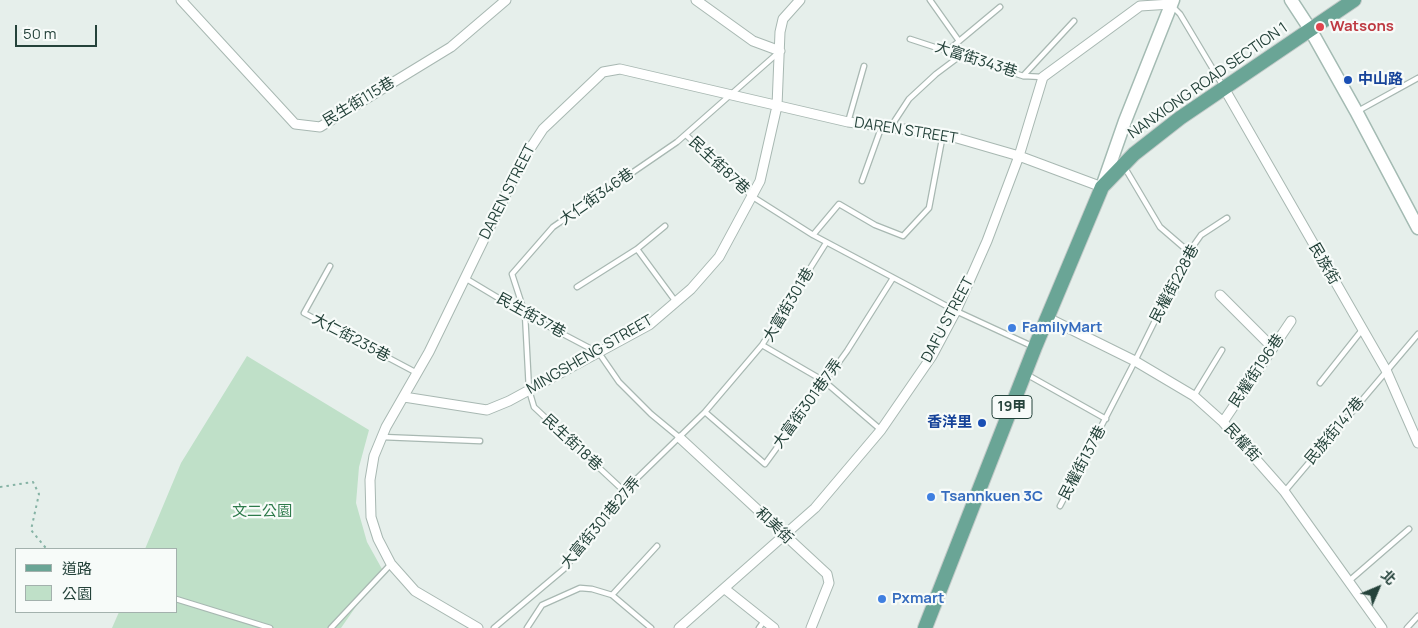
<!DOCTYPE html>
<meta charset="utf-8">
<style>
body{margin:0}
#map{position:relative;width:1418px;height:628px;overflow:hidden;background:#e6efeb;font-family:Manrope,"Noto Sans TC",sans-serif}
canvas{display:block}
.legend{position:absolute;left:15px;top:548px;width:162px;height:65px;box-sizing:border-box;background:#f7fbf9;border:1px solid #a3b1ad;margin:0;padding:6px 9px;list-style:none;font-size:15px;color:#24423a}
.legend li{display:flex;align-items:center;gap:10px;height:25px}
.legend b{width:25px;border:1px solid #a3b1ad}
.north{position:absolute;left:1353px;top:563px;width:50px;height:50px;-webkit-text-stroke:4px #f7fbf9;paint-order:stroke;rotate:45deg;font-size:14px;font-weight:700;line-height:20px;text-align:center;color:#24423a}
.north::after{content:'';display:block;margin:auto;width:18px;height:22px;background:#24423a;clip-path:polygon(50% 0,100% 100%,50% 72%,0 100%)}
.scale{position:absolute;left:15px;top:25px;width:82px;height:22px;box-sizing:border-box;border:2px solid #24423a;border-top:0;padding-left:6px;font-size:15px;line-height:18px;white-space:nowrap;color:#24423a;-webkit-text-stroke:4px #f7fbf9;paint-order:stroke}
</style>
<div id="map">
<canvas width="1418" height="628"></canvas>
<ul class="legend">
<li><b style="height:6px;background:#6aa596"></b>道路</li>
<li><b style="height:14px;background:#bfe0c8"></b>公園</li>
</ul>
<div class="north">北</div>
<div class="scale">50 m</div>
</div>
<script>
const ctx = document.querySelector('canvas').getContext('2d');
ctx.lineJoin = 'round';
function paint(path, color) {
  ctx.fillStyle = color;
  ctx.fill(path, 'evenodd');
}
function shape(rows) {
  const path = new Path2D();
  for (const r of rows) {
    path.moveTo(r[0], r[1]);
    for (let i = 2; i < r.length; i += 2) path.lineTo(r[i], r[i + 1]);
  }
  return path;
}
function stroke(path, color, width, dash) {
  ctx.strokeStyle = color;
  ctx.lineWidth = width;
  ctx.lineCap = dash ? 'butt' : 'round';
  ctx.setLineDash(dash || []);
  ctx.stroke(path);
}
function drawText(font, color, halo, rows, align = 'center') {
  ctx.font = font + ' Manrope,"Noto Sans TC",sans-serif';
  ctx.lineWidth = 4.5;
  ctx.setLineDash([]);
  ctx.textBaseline = 'middle';
  ctx.strokeStyle = halo;
  ctx.fillStyle = color;
  for (const [text, x, y, turn = 0] of rows) {
    ctx.save();
    ctx.translate(x, y);
    ctx.rotate((+turn || 0) * Math.PI / 180);
    ctx.textAlign = isNaN(turn) ? turn : align;
    if (halo) ctx.strokeText(text, 0, 0);
    ctx.fillText(text, 0, 0);
    ctx.restore();
  }
}
const green = shape([
 [247,356,369,430,359,467,356,503,367,542,382,569,341,628,112,628,119,612,176,612,176,549,145,549,181,463]
]);
const path = shape([
 [0,487,33,482,39,494,31,530,45,547,49,549]
]);
const lane = shape([
 [930,0,959,41],
 [1172,6,1180,14,1223,86],
 [910,39,1023,76,1043,77],
 [946,52,1000,7],
 [1023,76,1074,21],
 [1358,111,1418,78],
 [848,122,864,66],
 [686,135,753,197,813,235,956,311,1034,347],
 [1125,168,1160,227,1189,252],
 [862,181,880,131,890,128,909,99,936,74,960,56],
 [813,235,839,204,875,225,903,236,929,208,943,134],
 [826,243,762,345,824,381,881,430],
 [637,249,665,226],
 [330,266,304,313,417,373],
 [465,278,525,314,599,353,619,382,651,414,680,438],
 [577,287,637,249,676,302],
 [1026,374,1106,419],
 [1320,383,1362,330],
 [1194,396,1222,350],
 [705,412,765,464,847,351,893,278],
 [382,437,480,441],
 [624,491,534,407,529,390,525,314,512,274,553,227,677,142,779,52],
 [1285,491,1418,334],
 [1060,506,1135,361,1189,252,1201,235,1227,218],
 [1349,581,1409,529],
 [612,595,657,546],
 [176,599,270,628],
 [331,628,391,564],
 [494,628,564,569,624,491,705,412,762,345],
 [527,628,542,605,580,588,592,589,612,595,651,628],
 [759,628,764,621],
 [1407,628,1418,616]
]);
const street = shape([
 [181,0,295,124,320,127,451,47,506,0],
 [696,0,753,41,780,51],
 [1224,88,1386,370,1418,443],
 [1220,295,1273,348],
 [1048,318,1135,361,1194,396,1223,422,1284,491,1382,628],
 [404,397,487,410,509,401,649,325,691,289,719,257,760,181,777,106,780,32,783,19,800,0],
 [1223,422,1291,321],
 [680,438,827,574,829,583,811,628],
 [725,589,774,628],
 [478,628,415,591,391,564,378,539,371,517,370,480,374,456,386,427,429,352,522,161,543,129,603,72,620,69,848,122,943,134,1019,156,1102,187],
 [679,628,815,508,881,430,932,356,956,311,987,241,1019,156,1043,77,1140,6,1171,4]
]);
const secondary = shape([
 [1291,0,1310,29,1356,111,1418,228],
 [1102,187,1125,121,1173,0]
]);
const primary = shape([
 [925,628,1035,347,1102,187,1134,154,1180,118,1354,0]
]);
const markers = [
 [1320,27,5,"#e0444e"],
 [1348,80,5,"#1a4fb4"],
 [1012,328,5,"#3f7fe0"],
 [982,423,5,"#1a4fb4"],
 [931,497,5,"#3f7fe0"],
 [882,599,5,"#3f7fe0"]
];
const shields = [
 [1012,407,40]
];
const shieldNames = [
 ["19甲",1012,407]
];
const healthNames = [
 ["Watsons",1330,27]
];
const streetNames = [
 ["大富街343巷",976,60,18],
 ["NANXIONG ROAD SECTION 1",1208,81,-35],
 ["民生街115巷",359,102,-31],
 ["DAREN STREET",906,131,9],
 ["民生街87巷",719,166,43],
 ["DAREN STREET",508,192,-63],
 ["大仁街346巷",597,197,-35],
 ["民族街",1324,264,60],
 ["民權街228巷",1175,284,-62],
 ["大富街301巷",789,305,-59],
 ["民生街37巷",531,316,29],
 ["DAFU STREET",948,320,-62],
 ["大仁街235巷",351,338,28],
 ["MINGSHENG STREET",590,355,-30],
 ["民權街196巷",1257,371,-56],
 ["大富街301巷7弄",808,404,-54],
 ["民族街147巷",1335,431,-50],
 ["民生街18巷",572,443,43],
 ["民權街",1242,443,48],
 ["民權街137巷",1083,463,-62],
 ["大富街301巷27弄",601,523,-50],
 ["和美街",774,526,43]
];
const transitNames = [
 ["中山路",1358,80],
 ["香洋里",972,423,"right"]
];
const shopNames = [
 ["FamilyMart",1022,328],
 ["Tsannkuen 3C",941,497],
 ["Pxmart",892,599]
];
const parkNames = [
 ["文二公園",262,512]
];
paint(green, '#bfe0c8');
stroke(lane, '#a8b8b2', 7);
stroke(street, '#a8b8b2', 11);
stroke(secondary, '#a4bbb3', 15);
stroke(primary, '#c2cac8', 16);
stroke(path, '#86b3a5', 2, [2.5, 4]);
stroke(lane, '#fff', 4.5);
stroke(street, '#fff', 9);
stroke(secondary, '#fff', 12);
stroke(primary, '#6aa596', 14);
for (const [x, y, r, color] of markers) {
  const dot = new Path2D();
  dot.arc(x, y, r, 0, 2 * Math.PI);
  ctx.fillStyle = color;
  ctx.fill(dot);
  stroke(dot, '#f7fbf9', 2);
}
for (const [x, y, w] of shields) {
  const box = new Path2D();
  box.roundRect(x - w / 2, y - 11.5, w, 23, 4);
  ctx.fillStyle = '#f7fbf9';
  ctx.fill(box);
  stroke(box, '#24423a', 1);
}
drawText('bold 14px', '#24423a', null, shieldNames);
drawText('bold 15px', '#be3a42', '#f7fbf9', healthNames, 'left');
drawText('15px', '#24423a', '#f7fbf9', streetNames);
drawText('bold 15px', '#164399', '#f7fbf9', transitNames, 'left');
drawText('bold 15px', '#366cbe', '#f7fbf9', shopNames, 'left');
drawText('15px', '#2d7a4b', '#f7fbf9', parkNames);
</script>
